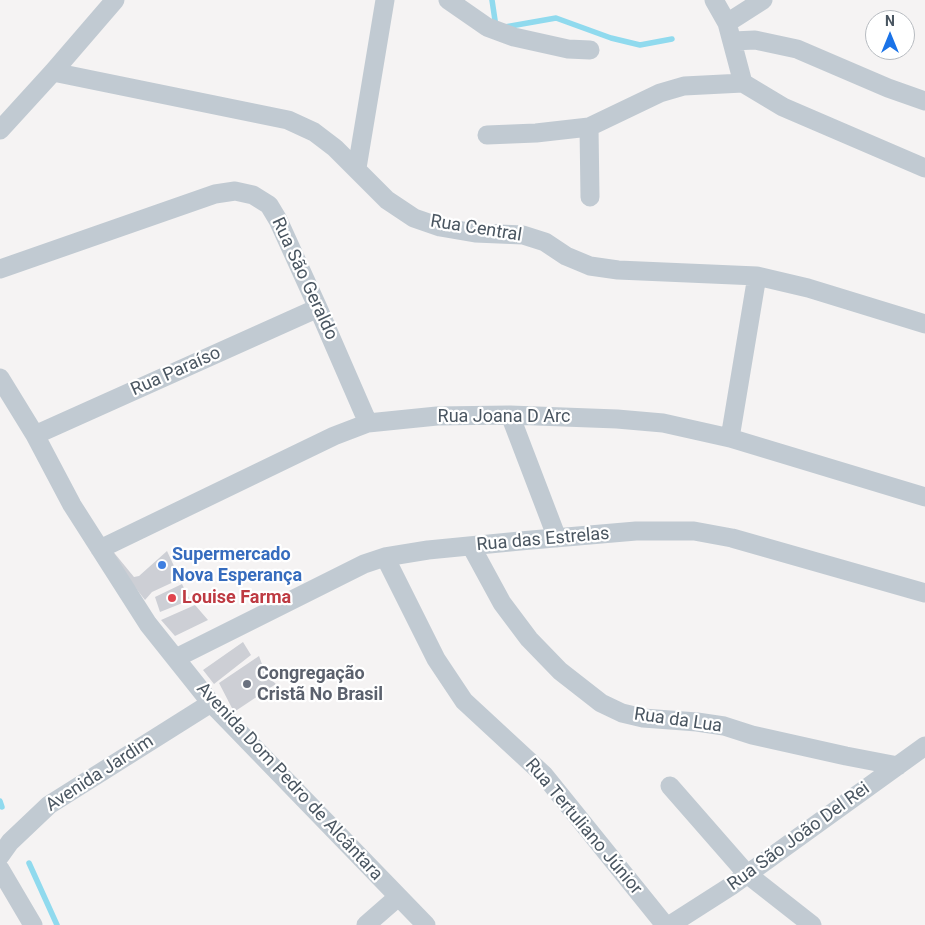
<!DOCTYPE html>
<meta charset="utf-8">
<style>
body{margin:0}
#map{position:relative;width:925px;height:925px;overflow:hidden;background:#f5f3f3;font-family:Roboto,sans-serif}
canvas{display:block}
.north{position:absolute;left:865px;top:10px;width:50px;height:50px;box-sizing:border-box;background:#fff;border:1px solid #b7bbc0;border-radius:50%;rotate:0deg;font-size:14px;font-weight:700;line-height:20px;text-align:center;color:#4a5661}
.north::after{content:'';display:block;margin:auto;width:18px;height:22px;background:#1a73e8;clip-path:polygon(50% 0,100% 100%,50% 72%,0 100%)}
</style>
<div id="map">
<canvas width="925" height="925"></canvas>
<div class="north">N</div>
</div>
<script>
const ctx = document.querySelector('canvas').getContext('2d');
ctx.lineJoin = 'round';
function shape(rows) {
  const path = new Path2D();
  for (const r of rows) {
    path.moveTo(r[0], r[1]);
    for (let i = 2; i < r.length; i += 2) path.lineTo(r[i], r[i + 1]);
  }
  return path;
}
function stroke(path, color, width, dash) {
  ctx.strokeStyle = color;
  ctx.lineWidth = width;
  ctx.lineCap = dash ? 'butt' : 'round';
  ctx.setLineDash(dash || []);
  ctx.stroke(path);
}
function paint(path, color) {
  ctx.fillStyle = color;
  ctx.fill(path, 'evenodd');
}
function drawText(font, color, halo, rows, align = 'center') {
  ctx.font = font + ' Roboto,sans-serif';
  ctx.lineWidth = 4.5;
  ctx.setLineDash([]);
  ctx.textBaseline = 'middle';
  ctx.strokeStyle = halo;
  ctx.fillStyle = color;
  for (const [text, x, y, turn = 0] of rows) {
    ctx.save();
    ctx.translate(x, y);
    ctx.rotate((+turn || 0) * Math.PI / 180);
    ctx.textAlign = isNaN(turn) ? turn : align;
    if (halo) ctx.strokeText(text, 0, 0);
    ctx.fillText(text, 0, 0);
    ctx.restore();
  }
}
const stream = shape([
 [492,0,496,27],
 [505,27,556,18,611,38,640,45,672,39],
 [0,801,2,807],
 [29,863,57,925]
]);
const building = shape([
 [111,549,134,577,139,576,167,551,180,579,152,592,145,600,110,555],
 [182,584,190,600,160,612,155,597],
 [195,605,208,620,175,636,161,620],
 [243,642,251,655,214,684,203,670],
 [259,656,266,675,276,684,234,712,219,683]
]);
const minor = shape([
 [448,0,487,27,514,37,568,49,590,50],
 [714,0,727,23,743,83],
 [727,23,763,0],
 [733,41,755,40,797,49,888,88,925,101],
 [53,72,288,120,314,132,335,148,387,200,414,218,440,227,475,233,523,235,545,242,566,256,590,266,618,270,757,276,808,288,925,324],
 [743,83,783,107,925,168],
 [0,130,53,72,115,0],
 [487,135,536,133,589,127],
 [357,168,385,0],
 [590,197,589,127,660,93,684,86,743,83],
 [0,269,215,194,235,191,253,195,269,205,278,220,318,308,368,423],
 [0,378,35,435,72,505,148,624,211,703,426,925],
 [510,415,557,538],
 [35,435,318,308],
 [730,438,757,276],
 [471,546,502,603,529,639,560,671,601,703,622,713,643,718,697,722,724,726,752,735,846,756,898,766],
 [100,549,334,436,368,423,437,416,510,415,617,419,663,423,730,438,925,497],
 [385,557,436,659,464,701,544,775,665,925],
 [176,658,364,564,385,557,428,550,520,541,636,531,694,531,732,538,925,593],
 [670,786,747,874,812,925],
 [0,856,10,842,49,805,211,703],
 [0,869,33,925],
 [366,925,398,897],
 [670,925,731,886,925,746]
]);
const markers = [
 [162,565,5,"#3f7fe0"],
 [172,598,5,"#e0444e"],
 [247,684,5,"#6b7280"]
];
const streetNames = [
 ["Rua Central",476,229,9],
 ["Rua São Geraldo",304,279,65],
 ["Rua Paraíso",176,372,-24],
 ["Rua Joana D Arc",504,417],
 ["Rua das Estrelas",543,540,-5],
 ["Rua da Lua",678,721,8],
 ["Avenida Jardim",100,774,-33],
 ["Avenida Dom Pedro de Alcântara",289,782,47],
 ["Rua Tertuliano Júnior",583,827,50],
 ["Rua São João Del Rei",799,837,-36]
];
const shopNames = [
 ["Supermercado",172,555],
 ["Nova Esperança",172,576]
];
const healthNames = [
 ["Louise Farma",182,598]
];
const worshipNames = [
 ["Congregação",257,674],
 ["Cristã No Brasil",257,695]
];
stroke(stream, '#90daee', 5.5);
paint(building, '#cdcfd5');
stroke(minor, '#c1cad2', 19);
for (const [x, y, r, color] of markers) {
  const dot = new Path2D();
  dot.arc(x, y, r, 0, 2 * Math.PI);
  ctx.fillStyle = color;
  ctx.fill(dot);
  stroke(dot, '#fff', 2);
}
drawText('18px', '#4a5661', '#fff', streetNames);
drawText('bold 18px', '#366cbe', '#fff', shopNames, 'left');
drawText('bold 18px', '#be3a42', '#fff', healthNames, 'left');
drawText('bold 18px', '#5b616d', '#fff', worshipNames, 'left');
</script>
